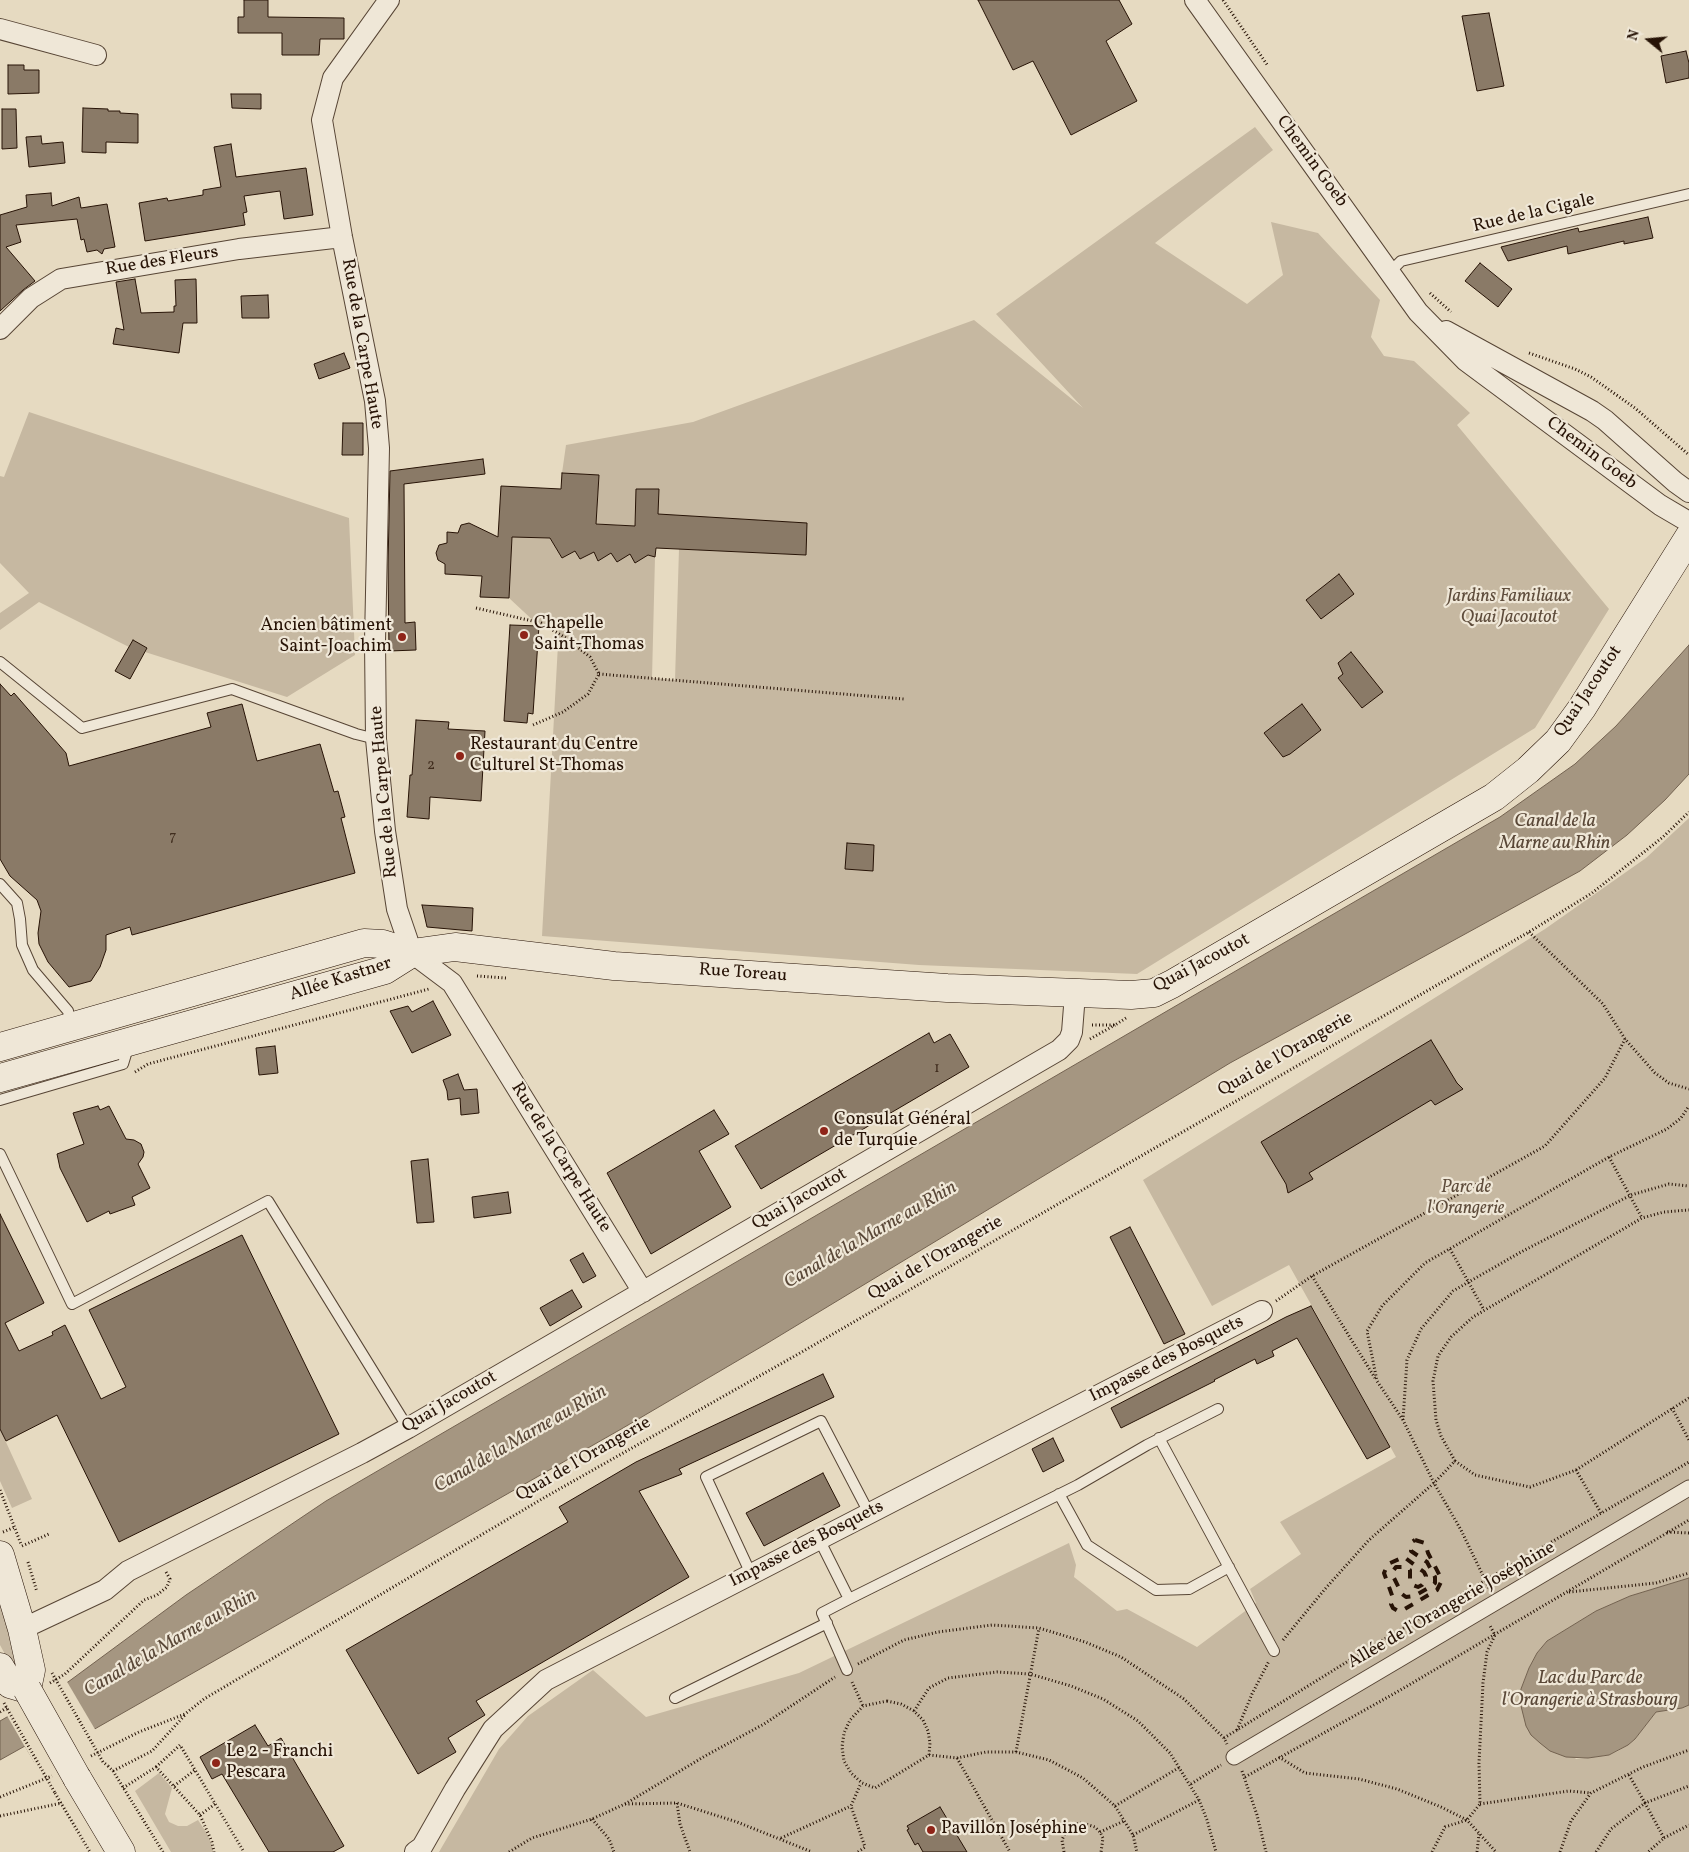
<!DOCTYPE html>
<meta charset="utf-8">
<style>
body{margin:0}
#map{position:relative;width:1689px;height:1852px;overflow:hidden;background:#e6dac1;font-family:Vollkorn,serif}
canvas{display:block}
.north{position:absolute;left:1624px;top:15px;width:50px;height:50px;-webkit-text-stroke:4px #efe7d7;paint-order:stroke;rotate:287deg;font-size:14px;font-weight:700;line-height:20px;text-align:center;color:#271306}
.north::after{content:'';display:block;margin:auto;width:18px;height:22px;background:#271306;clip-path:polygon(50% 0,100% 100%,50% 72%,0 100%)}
</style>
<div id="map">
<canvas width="1689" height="1852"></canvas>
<div class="north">N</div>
</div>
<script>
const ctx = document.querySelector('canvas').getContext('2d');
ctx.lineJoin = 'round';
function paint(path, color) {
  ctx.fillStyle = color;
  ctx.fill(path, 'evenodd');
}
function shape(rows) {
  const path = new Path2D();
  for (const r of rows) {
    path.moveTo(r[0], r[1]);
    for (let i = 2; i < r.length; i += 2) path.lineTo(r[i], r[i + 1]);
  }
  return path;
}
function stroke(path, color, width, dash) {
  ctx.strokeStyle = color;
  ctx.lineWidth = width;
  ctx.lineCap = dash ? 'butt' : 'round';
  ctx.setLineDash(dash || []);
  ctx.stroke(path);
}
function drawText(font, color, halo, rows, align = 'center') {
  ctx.font = font + ' Vollkorn,serif';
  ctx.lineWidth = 4.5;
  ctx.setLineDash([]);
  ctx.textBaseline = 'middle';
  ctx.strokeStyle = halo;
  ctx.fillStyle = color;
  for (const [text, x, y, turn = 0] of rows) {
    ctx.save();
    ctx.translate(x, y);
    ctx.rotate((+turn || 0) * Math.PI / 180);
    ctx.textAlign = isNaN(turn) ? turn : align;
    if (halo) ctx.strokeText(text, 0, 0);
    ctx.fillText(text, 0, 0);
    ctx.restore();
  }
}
const green = shape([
 [1255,127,1273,150,1155,243,1247,304,1283,275,1271,222,1318,233,1380,300,1371,337,1384,356,1414,361,1470,413,1457,425,1609,609,1535,728,1137,974,919,965,542,936,559,626,538,625,509,598,512,537,550,538,562,558,575,551,580,559,594,552,598,560,611,553,648,555,655,557,652,678,675,680,679,549,805,555,807,523,681,516,657,527,659,490,637,489,635,520,637,526,586,523,597,510,599,475,562,473,566,445,693,422,974,320,1083,408,996,314],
 [29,412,349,518,355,655,287,697,145,652,147,648,133,640,129,647,39,602,0,630,0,613,29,593,0,563,0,476,4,477],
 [1689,818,1689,1578,1630,1596,1596,1611,1547,1641,1537,1653,1529,1668,1521,1689,1520,1702,1576,1759,1609,1755,1618,1751,1635,1739,1656,1712,1682,1708,1689,1705,1689,1852,439,1852,499,1749,528,1716,593,1670,646,1717,799,1673,1069,1543,1076,1565,1074,1577,1117,1611,1127,1609,1197,1647,1256,1603,1250,1589,1301,1554,1280,1522,1396,1457,1289,1265,1212,1306,1143,1180,1545,929,1646,858],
 [0,1429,32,1499,12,1508,0,1481],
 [0,1592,21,1665,13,1669,0,1645],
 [159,1773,172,1788,165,1814,169,1822,178,1826,187,1826,198,1820,206,1832,212,1845,213,1852,171,1852,135,1791]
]);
const water = shape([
 [1689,645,1689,774,1665,800,1627,835,1580,871,1230,1063,766,1344,623,1428,35,1763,25,1746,0,1760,0,1721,68,1682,186,1595,326,1501,1500,817,1575,764,1616,726,1689,645],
 [1689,1578,1689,1705,1682,1708,1656,1712,1635,1739,1628,1745,1609,1755,1588,1758,1566,1757,1550,1751,1540,1743,1531,1735,1526,1726,1520,1702,1521,1689,1529,1668,1537,1653,1547,1641,1596,1611,1630,1596,1689,1578]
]);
const pier = shape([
 [66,1680,96,1731,36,1766,6,1714]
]);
const building = shape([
 [244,0,268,0,268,17,344,18,344,39,320,39,319,55,282,55,282,33,238,33,238,17,244,17,244,0],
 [978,0,1119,0,1132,24,1106,41,1137,101,1071,135,1033,61,1013,70,978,0],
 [1489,13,1504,86,1477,91,1462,16,1489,13],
 [1686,51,1689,63,1689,78,1666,83,1661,56,1686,51],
 [8,65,24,65,24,70,39,70,39,93,8,94,8,65],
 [231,94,261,94,261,109,232,108,231,94],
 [83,108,108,109,108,111,120,111,120,113,138,114,138,143,106,142,106,153,82,152,83,108],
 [2,109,16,109,17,148,2,149,2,109],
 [41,136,42,144,63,142,65,163,29,167,26,137,41,136],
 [231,144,236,177,306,168,313,215,284,219,280,191,244,196,247,212,243,213,245,225,145,241,139,203,167,198,168,201,203,195,203,190,221,187,214,147,231,144],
 [51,193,52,206,79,197,81,208,107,204,115,247,104,249,102,254,97,250,87,252,84,239,81,240,77,219,16,225,21,242,6,247,35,281,23,290,0,311,0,215,27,207,26,195,51,193],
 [1648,217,1653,238,1624,244,1624,241,1568,254,1567,246,1508,261,1501,247,1578,228,1579,232,1648,217],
 [1480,263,1512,289,1498,307,1465,281,1480,263],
 [135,279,141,313,174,312,174,306,176,306,175,280,196,279,197,323,183,323,179,353,113,344,116,328,124,330,116,282,135,279],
 [268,295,269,318,242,318,241,296,268,295],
 [344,353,350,368,319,379,314,364,344,353],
 [343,423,363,423,363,455,342,455,343,423],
 [483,459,485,474,404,484,405,623,415,622,416,650,389,651,388,565,390,471,483,459],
 [562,473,599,475,596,524,635,526,636,489,659,489,658,514,807,523,806,555,656,548,655,557,648,555,635,563,630,554,617,562,611,553,598,561,594,552,580,559,575,551,562,558,550,538,512,537,509,598,480,597,482,576,445,574,445,564,438,560,436,553,439,545,447,543,447,532,458,533,461,525,469,523,498,537,501,486,561,489,562,473],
 [1339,574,1354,594,1321,619,1306,600,1339,574],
 [510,625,539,626,533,714,528,713,527,723,504,721,510,625],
 [133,640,147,648,130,679,115,671,133,640],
 [1351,652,1383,692,1362,708,1338,678,1343,674,1338,663,1351,652],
 [0,684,11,696,14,693,66,753,69,766,211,727,207,713,242,704,257,761,320,744,334,792,338,791,345,817,341,818,355,873,132,935,130,927,106,935,106,950,100,967,91,981,69,987,48,962,39,944,38,933,41,911,37,900,10,876,0,859,0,684],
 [1302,704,1321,730,1290,754,1283,757,1264,733,1302,704],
 [416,720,449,722,448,729,485,731,481,801,430,797,429,819,407,817,410,775,412,775,416,720],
 [847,843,874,845,873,871,845,869,847,843],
 [422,905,473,908,472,931,427,927,422,905],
 [433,1001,451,1035,412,1053,390,1011,408,1006,412,1012,433,1001],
 [929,1033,934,1043,950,1034,969,1067,761,1189,735,1146,929,1033],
 [1431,1040,1457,1083,1463,1089,1435,1105,1431,1100,1309,1173,1313,1179,1288,1193,1286,1184,1261,1142,1431,1040],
 [275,1046,278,1073,259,1075,256,1048,275,1046],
 [458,1074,464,1090,477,1089,479,1113,461,1115,460,1098,448,1100,447,1091,443,1080,458,1074],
 [98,1106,100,1110,109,1106,126,1139,134,1140,141,1144,144,1152,143,1157,138,1164,150,1188,132,1197,135,1205,110,1214,109,1211,87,1222,60,1168,57,1154,84,1144,73,1113,98,1106],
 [714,1110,729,1134,699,1151,731,1207,651,1254,607,1173,714,1110],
 [428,1159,434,1222,417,1223,411,1161,428,1159],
 [508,1192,511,1213,474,1218,472,1197,508,1192],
 [0,1214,44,1303,5,1323,19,1351,53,1335,52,1332,65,1325,101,1399,126,1387,89,1310,242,1235,339,1434,119,1542,57,1415,6,1441,0,1429,0,1214],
 [1130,1227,1185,1334,1164,1344,1110,1237,1130,1227],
 [583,1253,596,1276,583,1283,570,1260,583,1253],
 [572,1290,582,1307,550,1326,540,1308,572,1290],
 [1311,1306,1390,1447,1367,1459,1297,1338,1272,1351,1274,1356,1257,1364,1255,1359,1214,1380,1215,1381,1121,1428,1111,1408,1286,1317,1311,1306],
 [823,1374,834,1397,679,1469,682,1474,639,1491,689,1577,476,1701,485,1715,448,1738,456,1752,418,1774,346,1650,568,1522,559,1507,636,1462,823,1374],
 [1053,1438,1064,1461,1043,1472,1032,1449,1053,1438],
 [823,1473,840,1506,764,1546,746,1513,823,1473],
 [255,1725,268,1746,281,1738,344,1846,333,1852,269,1852,222,1774,212,1779,200,1757,255,1725],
 [940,1807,967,1852,923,1852,918,1843,915,1845,907,1830,909,1829,907,1826,940,1807]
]);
const path = shape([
 [1223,0,1268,66],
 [1430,293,1451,312],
 [1529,353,1575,369,1591,377,1635,408,1689,455],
 [476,608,541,623,566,638,590,657,599,674,588,694,563,712,533,725],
 [599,674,904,699],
 [1529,932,1603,1004,1625,1039,1655,1073,1669,1083,1689,1089],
 [477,976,506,978],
 [1092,1025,1115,1025,1126,1018],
 [1090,1039,1115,1025],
 [135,1072,148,1064,429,989],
 [1609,1157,1642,1218],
 [1450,1249,1484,1310],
 [1312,1276,1375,1378],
 [1276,1301,1312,1276,1545,1146,1605,1078,1625,1039],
 [1672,1408,1689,1440],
 [1403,1420,1377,1381,1367,1331,1382,1306,1425,1263,1609,1157,1667,1129,1681,1118,1689,1106],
 [1455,1461,1441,1436,1436,1420,1433,1381,1438,1356,1451,1337,1473,1317,1642,1218,1664,1212,1689,1210],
 [1576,1470,1689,1398],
 [0,1490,21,1544],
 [1601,1513,1576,1470,1530,1487,1475,1475,1455,1461,1434,1483,1403,1420,1407,1360,1421,1329,1453,1291,1521,1252,1631,1195,1669,1184,1689,1186],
 [3,1532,15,1527],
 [1667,1532,1689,1533],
 [22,1546,49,1534],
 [28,1562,37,1592],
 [1569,1592,1656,1583,1689,1573],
 [1283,1640,1325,1589,1369,1540,1434,1483,1461,1530,1489,1588],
 [858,1664,904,1640,938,1632,992,1625,1039,1628,1085,1642,1121,1657,1184,1699,1224,1738,1227,1744],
 [852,1682,863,1706],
 [50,1683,65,1674,144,1600,157,1595,167,1587,170,1579,166,1572],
 [887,1701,901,1704,914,1711,923,1720,928,1731,930,1743,929,1755,875,1788,862,1783,851,1773,844,1761,842,1747,844,1733,850,1720,863,1706,887,1701],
 [914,1711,929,1688,948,1678,997,1672,1030,1674,1071,1686,1103,1699,1138,1721,1170,1753,1199,1800,1207,1820,1216,1852],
 [0,1712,8,1707],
 [1237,1730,1252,1694,1269,1661],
 [1224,1738,1371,1647,1689,1462],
 [1016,1752,1039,1628],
 [929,1755,957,1758,986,1752,1016,1752,1049,1760,1083,1778,1115,1806,1133,1835,1137,1852],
 [91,1756,139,1732,185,1714,204,1699,547,1496,793,1357,1529,932,1592,893,1663,837,1689,812],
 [1279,1757,1305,1773,1359,1779,1397,1789,1441,1807,1467,1820,1496,1852],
 [957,1758,1010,1852],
 [108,1766,113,1771,163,1852],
 [156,1767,180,1745,244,1852],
 [113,1771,152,1751,185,1715],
 [1242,1771,1257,1815,1266,1852],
 [1629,1775,1645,1803,1689,1786],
 [1245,1777,1397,1692,1689,1520],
 [1191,1784,1221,1765],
 [174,1786,195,1770],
 [123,1788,156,1767,200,1815,212,1842,214,1852],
 [55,1793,90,1852],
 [0,1797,52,1776],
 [677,1803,680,1824,690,1852],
 [625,1804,677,1803,737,1822,812,1852],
 [1480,1804,1569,1791,1591,1793],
 [1115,1806,1180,1767],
 [200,1815,215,1804],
 [0,1816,62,1803],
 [592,1819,609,1839,614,1852],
 [1100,1832,1124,1821],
 [1133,1835,1199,1800],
 [781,1838,851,1806],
 [1664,1838,1689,1825],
 [509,1852,532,1838,592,1819,625,1804,705,1756,764,1724,835,1677],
 [858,1852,865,1847,851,1806,861,1783],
 [1064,1852,1062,1840,1065,1833,1075,1824,1082,1823,1095,1827,1100,1832,1103,1838,1101,1852],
 [1432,1852,1445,1827,1467,1820,1480,1804,1479,1763,1483,1683,1487,1652,1495,1635,1489,1624],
 [1477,1852,1479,1834],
 [1560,1852,1571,1821,1591,1793,1643,1767,1689,1750],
 [1596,1852,1611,1829,1645,1803,1664,1838,1648,1852]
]);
const service = shape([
 [1390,272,1401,261,1689,194],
 [0,662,82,728,232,689,356,734,376,739],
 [0,884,17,903,20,919,22,945,33,970,68,1011,71,1026],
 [0,1100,123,1064,129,1044],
 [0,1154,72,1304,268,1201,408,1428],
 [1159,1438,1274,1651],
 [1059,1494,1087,1545,1156,1590,1189,1589,1229,1567],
 [819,1539,849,1599,1078,1485,1147,1445,1218,1409],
 [751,1574,706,1477,821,1421,869,1513],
 [847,1670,822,1613,849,1599],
 [675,1698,827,1623]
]);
const pedestrian = shape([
 [1234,1757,1689,1488]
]);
const minor = shape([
 [389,0,333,78,322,120,342,237,375,401,379,448,375,641,376,739,385,831,397,909,412,953,452,983,643,1292],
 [1195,0,1418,312,1466,361,1660,505,1689,522],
 [0,29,96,55],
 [0,329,31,298,61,279,239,249,342,237],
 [1446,331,1592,411,1605,420,1675,482,1689,492],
 [22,1629,105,1590,128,1571,362,1453,408,1428,1059,1050,1069,1040,1072,1032,1075,994],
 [415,1852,422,1847,455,1789,493,1729,546,1680,1262,1311]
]);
const secondary = shape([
 [0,1047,364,943,383,944,412,953],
 [0,1078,385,970,412,953,455,947,614,966,947,988,1131,995,1154,993,1172,984,1494,797,1528,770,1558,741,1582,708,1689,537],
 [0,1555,22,1629,31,1670,27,1689,10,1684,0,1667],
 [77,1778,121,1852]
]);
const rail = shape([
 [1415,1540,1425,1543,1428,1553,1441,1578,1441,1582,1437,1590,1403,1610,1398,1611,1393,1608,1391,1604,1393,1598,1384,1573,1388,1564,1404,1557,1424,1572,1426,1576,1425,1581,1422,1585,1418,1587,1413,1585,1410,1581,1410,1570,1406,1567,1396,1567,1393,1571,1393,1576,1402,1594,1406,1597,1414,1596,1432,1586,1435,1583,1435,1577,1427,1562,1411,1551,1412,1542,1415,1540]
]);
const pathBridge = shape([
 [52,1673,103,1762,108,1766],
 [4,1703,55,1793]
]);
const secondaryBridge = shape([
 [27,1689,77,1778]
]);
const markers = [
 [524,635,5,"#8f2418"],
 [402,637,5,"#8f2418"],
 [460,756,5,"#8f2418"],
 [824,1131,5,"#8f2418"],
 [216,1763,5,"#8f2418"],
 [931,1830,5,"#8f2418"]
];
const numberNames = [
 ["2",431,766],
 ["7",173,837],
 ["1",937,1069]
];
const streetNames = [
 ["Chemin Goeb",1311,162,54],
 ["Rue de la Cigale",1534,214,-13],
 ["Rue des Fleurs",162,262,-9],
 ["Rue de la Carpe Haute",361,344,80],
 ["Chemin Goeb",1591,454,37],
 ["Quai Jacoutot",1589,692,-56],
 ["Rue de la Carpe Haute",385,792,-95],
 ["Quai Jacoutot",1202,964,-28],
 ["Rue Toreau",743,974,4],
 ["Allée Kastner",341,980,-18],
 ["Quai de l'Orangerie",1286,1055,-30],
 ["Rue de la Carpe Haute",560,1158,58],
 ["Quai Jacoutot",800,1200,-30],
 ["Quai de l'Orangerie",936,1259,-30],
 ["Impasse des Bosquets",1167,1360,-27],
 ["Quai Jacoutot",450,1403,-30],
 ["Quai de l'Orangerie",584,1460,-30],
 ["Impasse des Bosquets",807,1545,-27],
 ["Allée de l'Orangerie Joséphine",1452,1606,-30]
];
const parkNames = [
 ["Jardins Familiaux",1509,598],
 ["Quai Jacoutot",1509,619],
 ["Parc de",1466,1189],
 ["l'Orangerie",1466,1210]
];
const poiNames = [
 ["Chapelle",534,625],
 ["Saint-Thomas",534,646],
 ["Ancien bâtiment",392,627,"right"],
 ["Saint-Joachim",392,648,"right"],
 ["Restaurant du Centre",470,746],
 ["Culturel St-Thomas",470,767],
 ["Consulat Général",834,1121],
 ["de Turquie",834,1142],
 ["Le 2 - Franchi",226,1753],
 ["Pescara",226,1774],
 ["Pavillon Joséphine",941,1830]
];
const waterNames = [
 ["Canal de la",1555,823],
 ["Marne au Rhin",1555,845],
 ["Canal de la Marne au Rhin",871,1236,-30],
 ["Canal de la Marne au Rhin",521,1440,-30],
 ["Canal de la Marne au Rhin",171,1644,-30],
 ["Lac du Parc de",1590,1680],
 ["l'Orangerie à Strasbourg",1590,1702]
];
paint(green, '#c6b8a1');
paint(water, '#a59681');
stroke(water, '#736250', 1);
paint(pier, '#e6dac1');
paint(building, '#8a7a67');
stroke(building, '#271306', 1);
stroke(service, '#574535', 12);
stroke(pedestrian, '#574535', 17);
stroke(minor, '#574535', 22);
stroke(secondary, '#271306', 29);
stroke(path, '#271306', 3, [1, 2.5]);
stroke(service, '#efe7d7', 10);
stroke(pedestrian, '#efe7d7', 15);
stroke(minor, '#efe7d7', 20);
stroke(secondary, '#efe7d7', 28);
stroke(rail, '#271306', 4, [9, 9]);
stroke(secondaryBridge, '#271306', 29, []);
stroke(pathBridge, '#271306', 3, [1, 2.5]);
stroke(secondaryBridge, '#efe7d7', 28);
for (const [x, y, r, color] of markers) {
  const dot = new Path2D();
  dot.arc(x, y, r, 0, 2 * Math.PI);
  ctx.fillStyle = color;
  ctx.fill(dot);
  stroke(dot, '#efe7d7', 2);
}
drawText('15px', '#402d1e', null, numberNames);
drawText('18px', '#271306', '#efe7d7', streetNames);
drawText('italic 18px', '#5f4d3c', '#efe7d7', parkNames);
drawText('18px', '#271306', '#efe7d7', poiNames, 'left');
drawText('italic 19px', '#594737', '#efe7d7', waterNames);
</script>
